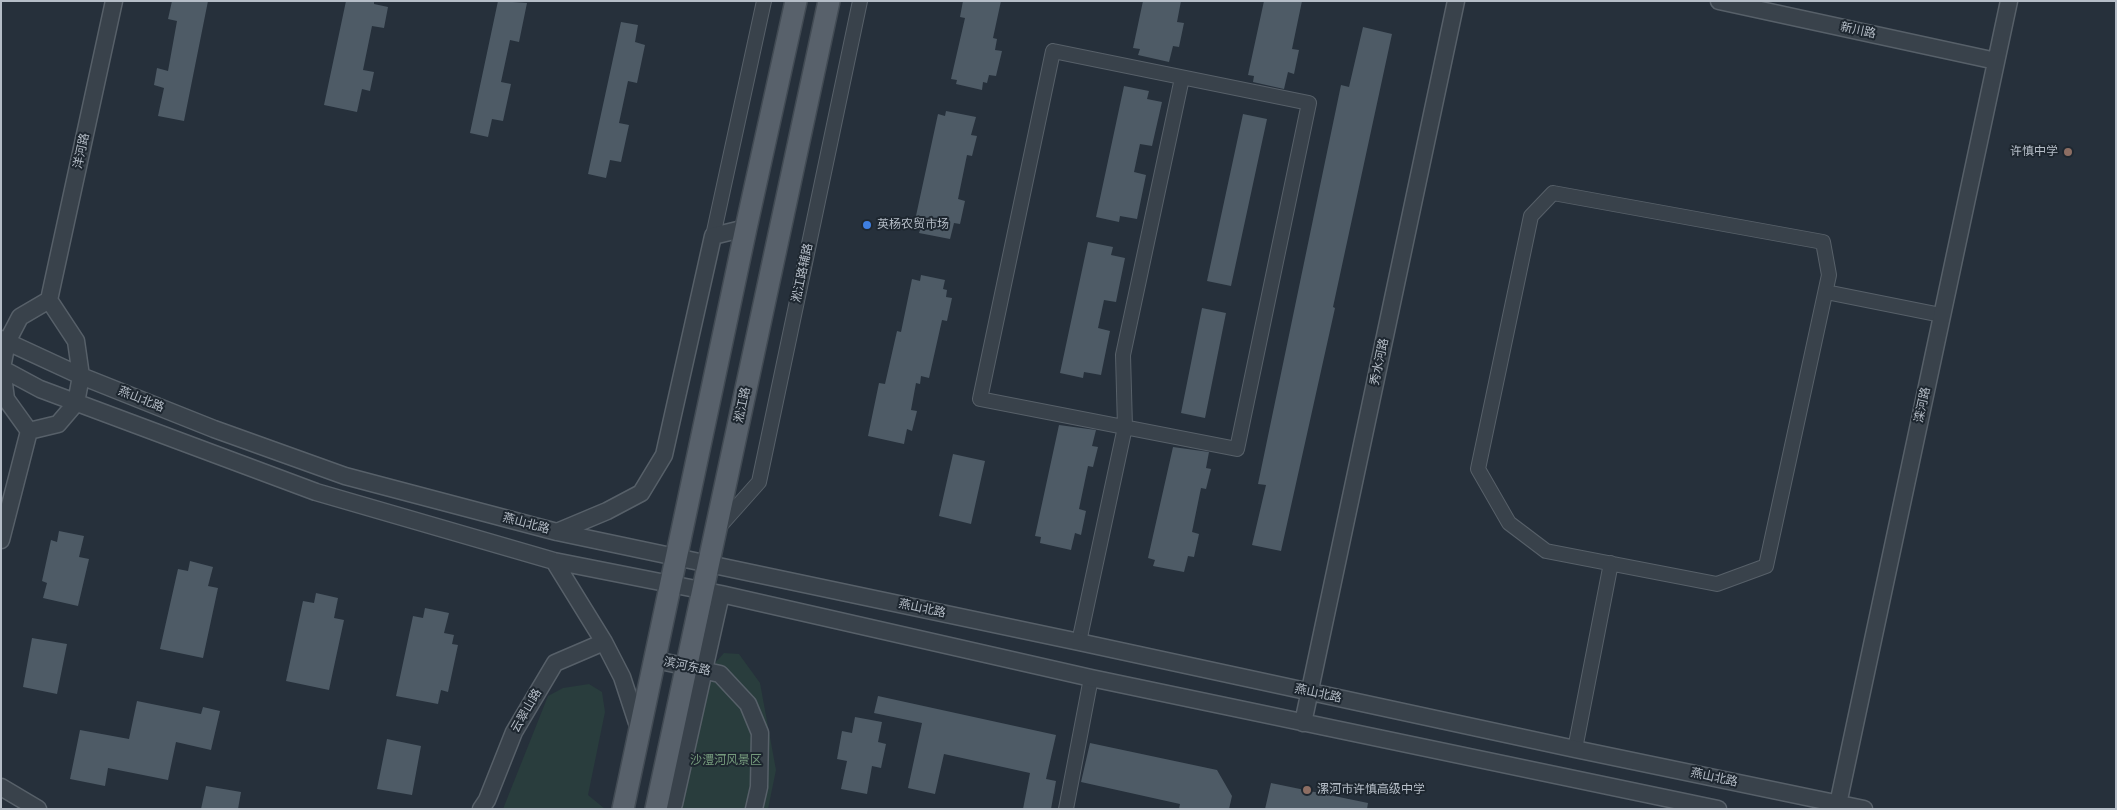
<!DOCTYPE html>
<meta charset="utf-8">
<style>
body{margin:0}
#map{position:relative;width:2117px;height:810px;overflow:hidden;background:#26303b;font-family:"Roboto Condensed",sans-serif}
canvas{display:block}
.frame{position:absolute;inset:0;border:2px solid #b5bdc7;pointer-events:none}
</style>
<div id="map">
<canvas width="2117" height="810"></canvas>
<div class="frame"></div>
</div>
<script>
const ctx = document.querySelector('canvas').getContext('2d');
ctx.lineJoin = 'round';
function paint(path, color) {
  ctx.fillStyle = color;
  ctx.fill(path, 'evenodd');
}
function shape(rows) {
  const path = new Path2D();
  for (const r of rows) {
    path.moveTo(r[0], r[1]);
    for (let i = 2; i < r.length; i += 2) path.lineTo(r[i], r[i + 1]);
  }
  return path;
}
function stroke(path, color, width, dash) {
  ctx.strokeStyle = color;
  ctx.lineWidth = width;
  ctx.lineCap = dash ? 'butt' : 'round';
  ctx.setLineDash(dash || []);
  ctx.stroke(path);
}
function drawText(font, color, halo, rows, align = 'center') {
  ctx.font = font + ' "Roboto Condensed","Noto Sans SC",sans-serif';
  ctx.lineWidth = 4;
  ctx.setLineDash([]);
  ctx.textBaseline = 'middle';
  ctx.strokeStyle = halo;
  ctx.fillStyle = color;
  for (const [text, x, y, turn = 0] of rows) {
    ctx.save();
    ctx.translate(x, y);
    ctx.rotate((+turn || 0) * Math.PI / 180);
    ctx.textAlign = isNaN(turn) ? turn : align;
    if (halo) ctx.strokeText(text, 0, 0);
    ctx.fillText(text, 0, 0);
    ctx.restore();
  }
}
const green = shape([
 [724,653,739,654,760,683,776,770,768,809,667,809,691,689],
 [589,684,602,692,605,712,588,795,605,809,503,809,548,696,563,688]
]);
const building = shape([
 [172,1,208,1,184,121,158,116,164,88,154,85,157,68,168,71,177,21,168,19],
 [346,1,374,1,374,4,388,7,384,28,372,26,363,70,374,72,370,91,362,89,357,112,324,105],
 [498,1,527,3,519,42,510,40,501,82,511,84,503,121,492,119,488,137,470,133],
 [963,1,1001,1,993,38,997,39,995,50,1002,51,996,76,989,75,987,83,983,82,982,90,956,84,957,80,951,79,965,18,960,17],
 [1143,1,1181,1,1177,22,1184,23,1179,47,1173,46,1169,62,1138,55,1140,49,1133,48],
 [1264,1,1302,1,1292,49,1299,50,1294,74,1288,72,1284,89,1253,82,1254,76,1248,75],
 [621,22,638,25,635,42,645,45,637,83,628,81,619,123,629,125,621,162,610,160,606,178,588,174],
 [1363,27,1392,34,1333,307,1335,308,1281,551,1252,545,1266,485,1258,484,1341,85,1349,87],
 [1124,86,1149,91,1147,99,1162,102,1152,146,1140,144,1134,172,1146,175,1137,219,1120,216,1119,222,1096,217],
 [946,111,976,117,971,135,977,136,972,156,967,155,958,199,965,201,960,224,954,223,950,239,919,233,921,227,914,225,938,114,945,116],
 [1243,114,1267,119,1231,286,1207,281],
 [1088,242,1113,247,1111,255,1125,258,1116,302,1104,300,1098,328,1110,331,1101,375,1084,372,1083,378,1060,373],
 [921,275,945,280,943,289,947,290,946,297,952,298,947,321,942,320,929,378,921,376,920,384,916,383,911,410,917,411,912,431,907,429,904,444,868,436,879,383,885,384,897,331,901,332,912,279,920,281],
 [1202,308,1226,313,1205,418,1181,413],
 [1059,425,1096,430,1092,446,1098,447,1093,467,1088,466,1079,509,1086,511,1081,535,1075,533,1071,550,1040,543,1041,537,1035,536],
 [1173,447,1209,452,1206,468,1211,469,1206,489,1201,488,1192,532,1199,534,1194,557,1188,556,1184,572,1153,566,1155,560,1148,558],
 [953,454,985,461,971,524,939,516],
 [59,531,84,536,79,557,89,559,78,606,43,598,47,583,42,581,51,540,57,542],
 [190,561,213,567,208,586,218,588,203,658,160,649,178,569,188,571],
 [316,593,338,598,334,618,344,620,329,690,286,681,303,601,314,603],
 [425,608,449,613,444,633,454,635,452,644,458,645,448,692,441,690,438,704,396,696,413,616,423,618],
 [32,638,67,644,57,694,23,687],
 [878,696,1056,735,1046,779,1056,781,1051,809,1023,809,1030,773,944,754,935,794,908,788,922,723,874,713],
 [137,701,201,714,203,707,220,711,211,750,176,742,168,780,108,768,105,786,70,779,80,730,129,739],
 [855,717,882,722,878,742,886,744,881,768,872,766,867,794,841,789,847,761,837,759,842,731,852,733],
 [387,739,421,746,412,795,377,789],
 [1090,743,1217,770,1232,796,1229,809,1179,809,1180,804,1081,782],
 [1271,783,1368,803,1367,809,1265,809],
 [206,786,241,792,238,809,201,809]
]);
const minor = shape([
 [1053,51,1309,103,1237,449,980,399,1053,51],
 [1553,193,1823,242,1829,275,1766,566,1717,584,1546,551,1509,523,1478,469,1531,216,1553,193],
 [713,236,764,1],
 [1826,292,1941,315],
 [719,527,759,482,860,1],
 [1079,642,1125,427,1123,355,1182,78],
 [1575,749,1611,563],
 [1066,809,1091,678]
]);
const tertiary = shape([
 [1719,1,1996,61],
 [49,300,76,341,81,376,76,403,58,424,29,431,6,399,2,368,7,342,20,317,49,300],
 [49,300,114,1],
 [1,339,81,376,214,429,345,476,557,532,1079,642,1575,749,1864,809],
 [1,368,40,389,316,492,554,561,721,594,1091,678,1718,809],
 [557,532,607,511,641,493,664,455,713,236,746,228],
 [1,540,29,431],
 [554,561,604,642,622,677,640,732],
 [656,660,720,674,748,704,760,733,759,787,754,809],
 [1303,723,1456,1],
 [1,787,38,809],
 [481,809,487,800,514,732,555,663,604,642],
 [661,809,674,804,721,594],
 [1837,809,2009,1]
]);
const primary = shape([
 [623,809,746,228,796,1],
 [656,809,829,1]
]);
const markers = [
 [2068,152,5,"#8d6e63"],
 [867,225,5,"#3f7fe0"],
 [1307,790,5,"#8d6e63"]
];
const streetNames = [
 ["新川路",1858,31,12],
 ["洋河路",82,151,-78],
 ["淞江路辅路",803,273,-78],
 ["秀水河路",1380,362,-78],
 ["燕山北路",141,400,22],
 ["淞江路",743,405,-78],
 ["滦河路",1923,405,-78],
 ["燕山北路",526,524,15],
 ["燕山北路",922,609,12],
 ["滨河东路",687,667,12],
 ["燕山北路",1318,694,12],
 ["云翠山路",527,711,-60],
 ["燕山北路",1714,778,12]
];
const poiNames = [
 ["许慎中学",2058,152,"right"],
 ["英杨农贸市场",877,225],
 ["漯河市许慎高级中学",1317,790]
];
const parkNames = [
 ["沙澧河风景区",726,761]
];
paint(green, '#293d3d');
paint(building, '#4e5b66');
stroke(minor, '#576069', 16);
stroke(tertiary, '#576069', 19);
stroke(primary, '#424b54', 24);
stroke(minor, '#39424b', 14);
stroke(tertiary, '#39424b', 16);
stroke(primary, '#58616b', 21);
for (const [x, y, r, color] of markers) {
  const dot = new Path2D();
  dot.arc(x, y, r, 0, 2 * Math.PI);
  ctx.fillStyle = color;
  ctx.fill(dot);
  stroke(dot, '#1e2730', 2);
}
drawText('12px', '#b5bdc7', '#1e2730', streetNames);
drawText('12px', '#b5bdc7', '#1e2730', poiNames, 'left');
drawText('12px', '#759a7c', '#1e2730', parkNames);
</script>
